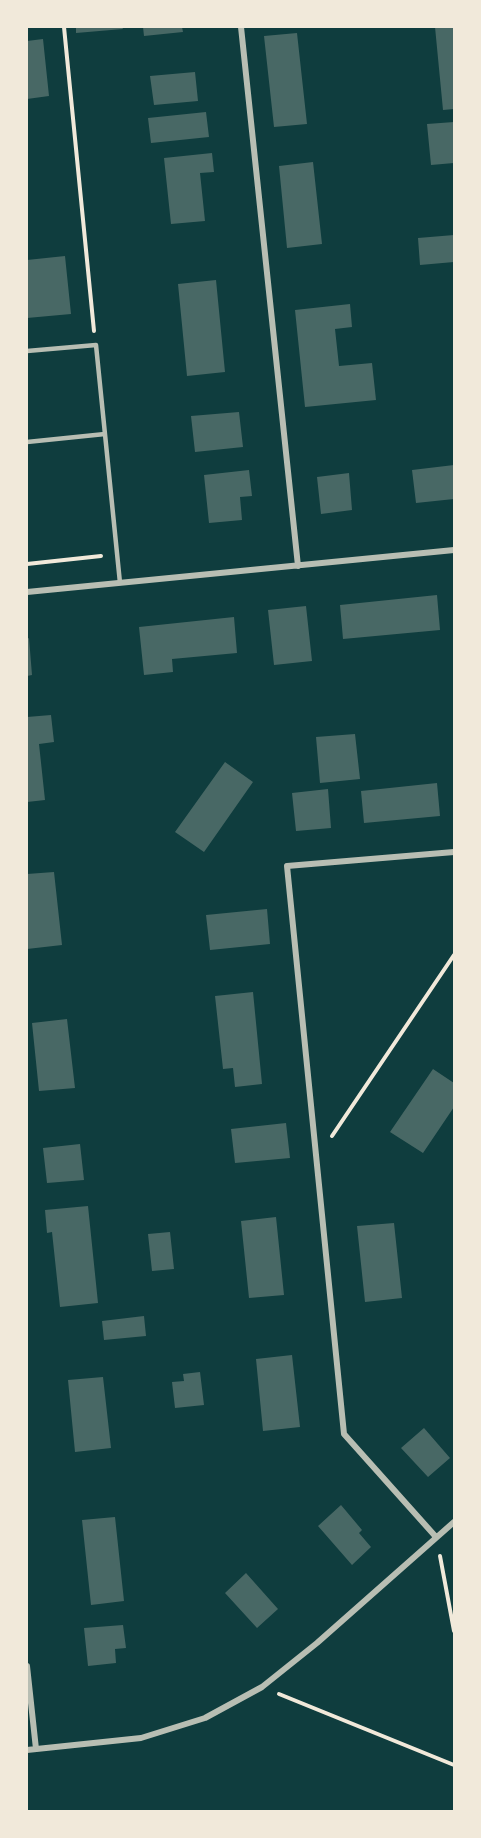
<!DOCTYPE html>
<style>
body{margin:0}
#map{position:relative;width:481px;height:1838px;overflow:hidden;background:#0f3d3e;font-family:Manrope,sans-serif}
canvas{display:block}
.frame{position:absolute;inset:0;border:28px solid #f1e9da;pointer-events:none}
</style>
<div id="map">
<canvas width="481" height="1838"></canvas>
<div class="frame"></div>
</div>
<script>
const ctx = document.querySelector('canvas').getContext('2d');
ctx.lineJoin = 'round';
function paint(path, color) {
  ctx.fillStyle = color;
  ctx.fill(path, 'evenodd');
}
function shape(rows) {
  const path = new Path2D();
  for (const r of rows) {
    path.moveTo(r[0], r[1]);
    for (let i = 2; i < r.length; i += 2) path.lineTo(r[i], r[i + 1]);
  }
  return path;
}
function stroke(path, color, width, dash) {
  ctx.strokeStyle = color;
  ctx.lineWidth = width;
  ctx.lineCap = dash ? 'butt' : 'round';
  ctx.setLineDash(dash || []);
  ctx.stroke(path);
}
const building = shape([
 [76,27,122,27,123,29,76,33],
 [143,27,182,27,183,32,144,36],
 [435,27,454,27,454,109,443,110],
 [297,33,307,124,274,127,264,36],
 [43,39,49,96,27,99,27,41],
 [195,72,198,101,154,105,150,76],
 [206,112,209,137,151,143,148,118],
 [454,122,454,163,431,165,427,124],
 [212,153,214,172,200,173,205,221,171,224,164,158],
 [313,162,322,244,287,248,279,166],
 [454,235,454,262,420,265,418,238],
 [65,256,71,314,27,318,27,260],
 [216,280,225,372,187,376,178,284],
 [350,304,352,327,335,329,339,366,372,363,376,400,305,407,295,310],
 [239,412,243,447,195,452,191,416],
 [454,465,454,499,416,503,412,470],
 [249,470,252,496,240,497,242,520,209,523,204,475],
 [349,473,352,510,321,514,317,477],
 [437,595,440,630,343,639,340,605],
 [306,606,312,661,274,665,268,610],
 [234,617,237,653,172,659,173,672,144,675,139,627],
 [29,638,32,675,27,676,27,639],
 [51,715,54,742,39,744,45,800,27,802,27,717],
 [355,734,360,779,320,783,316,737],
 [225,762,253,782,204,852,175,832],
 [437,783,440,816,364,823,361,791],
 [328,789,331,828,296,831,292,793],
 [54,872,62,945,27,949,27,874],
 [267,909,270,944,210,950,206,915],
 [253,992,262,1084,235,1087,233,1068,223,1069,215,996],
 [67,1019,75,1088,39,1091,32,1023],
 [433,1069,454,1083,454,1107,423,1153,390,1132],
 [286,1123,290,1158,235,1163,231,1129],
 [80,1144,84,1180,47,1183,43,1148],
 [88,1206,98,1303,60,1307,52,1232,47,1233,45,1210],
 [276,1217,284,1295,249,1298,241,1221],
 [394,1223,402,1298,365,1302,357,1226],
 [170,1232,174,1269,152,1271,148,1234],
 [144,1316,146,1336,104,1340,102,1321],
 [292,1355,300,1427,263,1431,256,1359],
 [200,1372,204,1405,175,1408,172,1382,184,1381,183,1374],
 [103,1377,111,1448,75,1452,68,1380],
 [424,1428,450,1458,428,1477,401,1448],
 [341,1505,362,1530,359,1533,371,1547,352,1565,318,1526],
 [115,1517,124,1601,91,1605,82,1520],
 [246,1573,278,1609,257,1628,225,1593],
 [123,1625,126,1648,115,1649,116,1663,88,1666,84,1628]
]);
const path = shape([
 [64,27,94,331],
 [27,564,101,556],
 [332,1136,454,955],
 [440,1556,454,1631],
 [279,1694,454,1765]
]);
const service = shape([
 [27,351,96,345,120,583],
 [27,442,105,434]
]);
const minor = shape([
 [241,27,298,566],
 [27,592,454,550],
 [436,1537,344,1434,287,866,454,852],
 [27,1666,36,1749],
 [27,1750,141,1738,205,1718,262,1687,317,1643,454,1522]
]);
paint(building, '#486865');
stroke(path, '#f1e9da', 4);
stroke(service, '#b8beb3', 4.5);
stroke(minor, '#b8beb3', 6);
</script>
